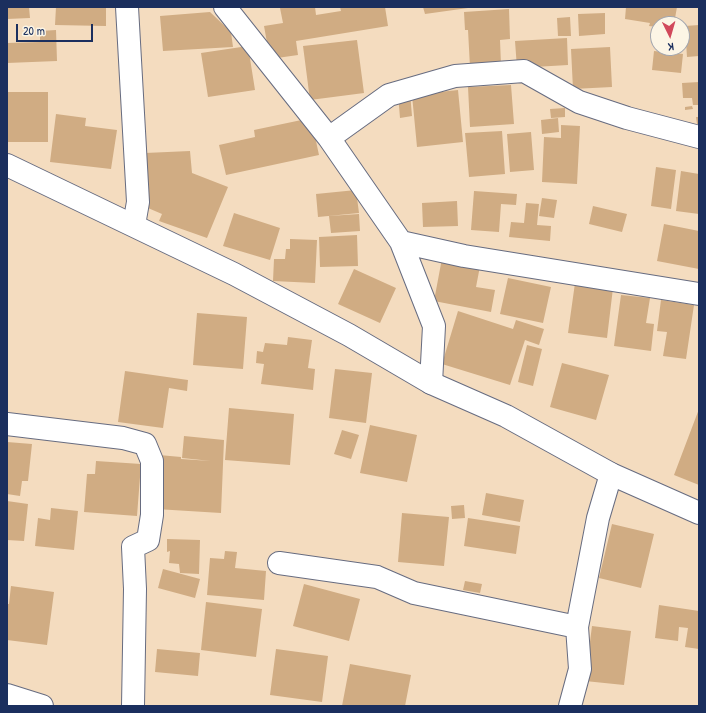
<!DOCTYPE html>
<style>
body{margin:0}
#map{position:relative;width:706px;height:713px;overflow:hidden;background:#f4dcbf;font-family:"Patrick Hand",sans-serif}
canvas{display:block}
.frame{position:absolute;inset:0;border:8px solid #1b2f5e;pointer-events:none}
.north{position:absolute;left:650px;top:16px;width:40px;height:40px;box-sizing:border-box;background:#fcf5e5;border:1px solid #a2a6af;border-radius:50%;rotate:175deg;font-size:11px;font-weight:700;line-height:16px;text-align:center;color:#1b2f5e}
.north::after{content:'';display:block;margin:auto;width:14px;height:18px;background:#d1495b;clip-path:polygon(50% 0,100% 100%,50% 72%,0 100%)}
.scale{position:absolute;left:16px;top:24px;width:77px;height:18px;box-sizing:border-box;border:2px solid #1b2f5e;border-top:0;padding-left:5px;font-size:12px;line-height:14px;white-space:nowrap;color:#1b2f5e;-webkit-text-stroke:3px #fcf5e5;paint-order:stroke}
</style>
<div id="map">
<canvas width="706" height="713"></canvas>
<div class="frame"></div>
<div class="north">K</div>
<div class="scale">20 m</div>
</div>
<script>
const ctx = document.querySelector('canvas').getContext('2d');
ctx.lineJoin = 'round';
function paint(path, color) {
  ctx.fillStyle = color;
  ctx.fill(path, 'evenodd');
}
function shape(rows) {
  const path = new Path2D();
  for (const r of rows) {
    path.moveTo(r[0], r[1]);
    for (let i = 2; i < r.length; i += 2) path.lineTo(r[i], r[i + 1]);
  }
  return path;
}
function stroke(path, color, width, dash) {
  ctx.strokeStyle = color;
  ctx.lineWidth = width;
  ctx.lineCap = dash ? 'butt' : 'round';
  ctx.setLineDash(dash || []);
  ctx.stroke(path);
}
const building = shape([
 [7,7,29,7,30,18,7,19],
 [56,7,106,7,106,26,55,25],
 [288,7,315,7,316,15,341,11,340,7,385,7,388,26,296,41,298,55,270,59,264,26,283,23,280,8],
 [423,7,468,7,468,8,425,14],
 [626,7,677,7,674,24,658,24,658,27,649,26,650,23,625,19],
 [509,9,510,39,500,40,501,65,470,67,468,30,465,30,464,12],
 [210,12,231,32,233,47,163,51,160,16],
 [605,13,605,34,579,36,578,14],
 [570,17,571,36,558,36,557,18],
 [699,25,699,56,687,57,685,26],
 [56,30,57,61,7,63,7,43,40,42,40,31],
 [567,38,568,65,517,68,515,41],
 [357,40,364,93,310,100,303,46],
 [248,46,255,90,208,97,201,53],
 [610,47,612,87,573,89,571,49],
 [654,51,683,54,681,73,652,70],
 [699,82,699,105,693,105,692,98,683,98,682,83],
 [511,85,514,124,470,127,468,87],
 [458,90,463,142,417,147,412,95],
 [7,92,48,92,48,142,8,142],
 [410,93,412,116,400,118,398,94],
 [692,106,693,109,685,110,685,107],
 [565,108,565,117,551,118,550,109],
 [56,114,86,118,85,126,117,130,111,169,50,162],
 [696,117,699,117,699,124,697,124],
 [311,118,319,155,226,175,219,145,255,137,254,130],
 [558,118,559,132,542,134,541,120],
 [561,125,580,126,577,184,542,182,544,137,561,138],
 [502,131,505,174,469,177,465,133],
 [531,132,534,170,510,172,507,134],
 [190,151,192,173,228,187,207,238,159,221,162,214,148,208,145,202,145,153],
 [656,167,676,170,671,209,651,206],
 [681,171,699,174,699,214,676,211],
 [356,190,359,213,318,217,316,194],
 [474,191,517,194,516,205,501,204,499,232,471,230],
 [542,198,557,200,554,218,539,216],
 [457,201,458,226,423,227,422,203],
 [526,203,539,204,537,225,551,226,550,241,509,237,511,222,524,223],
 [593,206,627,214,622,232,589,224],
 [234,213,280,228,270,260,223,246],
 [359,214,360,231,331,233,329,216],
 [664,224,699,231,699,269,657,261],
 [357,235,358,266,320,267,319,237],
 [290,239,317,240,315,283,273,281,274,259,285,259,286,249,290,249],
 [443,253,481,261,476,287,495,290,491,312,434,301],
 [354,269,396,288,380,323,338,304],
 [508,278,551,287,543,323,500,314],
 [575,283,613,288,607,338,568,333],
 [621,295,650,298,646,323,654,324,651,351,614,346],
 [661,300,694,305,686,359,663,356,667,332,657,331],
 [458,311,513,329,516,320,544,329,539,345,525,340,510,385,442,364],
 [197,313,247,317,243,369,193,365],
 [288,337,312,340,308,368,315,369,313,390,261,384,264,364,256,363,257,351,263,352,265,343,287,345],
 [527,345,542,349,533,386,518,382],
 [562,363,609,375,596,420,550,407],
 [335,369,372,373,366,423,329,418],
 [125,371,188,380,187,391,169,388,163,428,118,422],
 [229,408,294,414,290,465,225,460],
 [699,409,699,485,674,475],
 [370,425,417,435,407,482,360,473],
 [342,430,359,435,351,459,334,454],
 [184,436,224,440,221,513,156,509,159,455,181,457,181,459,211,461,182,458],
 [7,442,32,444,28,481,22,481,20,496,7,494],
 [96,461,141,464,137,516,84,512,87,474,95,474],
 [486,493,524,500,520,522,482,515],
 [7,501,28,504,24,541,7,540],
 [464,505,465,518,452,519,451,506],
 [51,508,78,511,74,550,35,546,38,518,50,520],
 [402,513,449,517,444,566,398,562],
 [468,518,520,526,516,554,464,546],
 [612,524,654,534,641,588,599,578],
 [167,539,200,540,199,574,180,573,179,564,169,563,170,551,167,552],
 [225,551,237,552,235,568,266,571,264,600,207,595,210,558,224,559],
 [163,569,200,579,195,598,158,588],
 [465,581,482,584,480,593,463,590],
 [304,584,360,599,349,641,293,626],
 [11,586,54,592,47,645,7,640,7,604,9,604],
 [206,602,262,609,256,657,201,650],
 [659,605,699,611,699,649,685,647,688,628,679,627,678,641,655,638],
 [592,626,631,631,624,685,585,681],
 [157,649,200,653,198,676,155,672],
 [276,649,328,656,322,702,270,695],
 [350,664,411,675,405,706,342,706]
]);
const street = shape([
 [127,7,138,202,134,225],
 [225,7,329,138,401,242,434,326,431,383],
 [329,138,389,95,455,76,524,71,579,102,627,118,699,137],
 [401,242,464,256,699,294],
 [7,424,123,438,145,444,152,461,152,515,148,540,133,547,135,589,133,706],
 [279,563,377,577,414,593,577,627],
 [7,695,42,706],
 [570,706,580,669,577,627,598,518,611,474]
]);
const secondary = shape([
 [7,165,234,274,349,335,431,383,506,416,611,474,699,513]
]);
paint(building, '#d0ac83');
stroke(street, '#676c80', 24);
stroke(secondary, '#676c80', 24);
stroke(street, '#fff', 22);
stroke(secondary, '#fff', 22);
</script>
